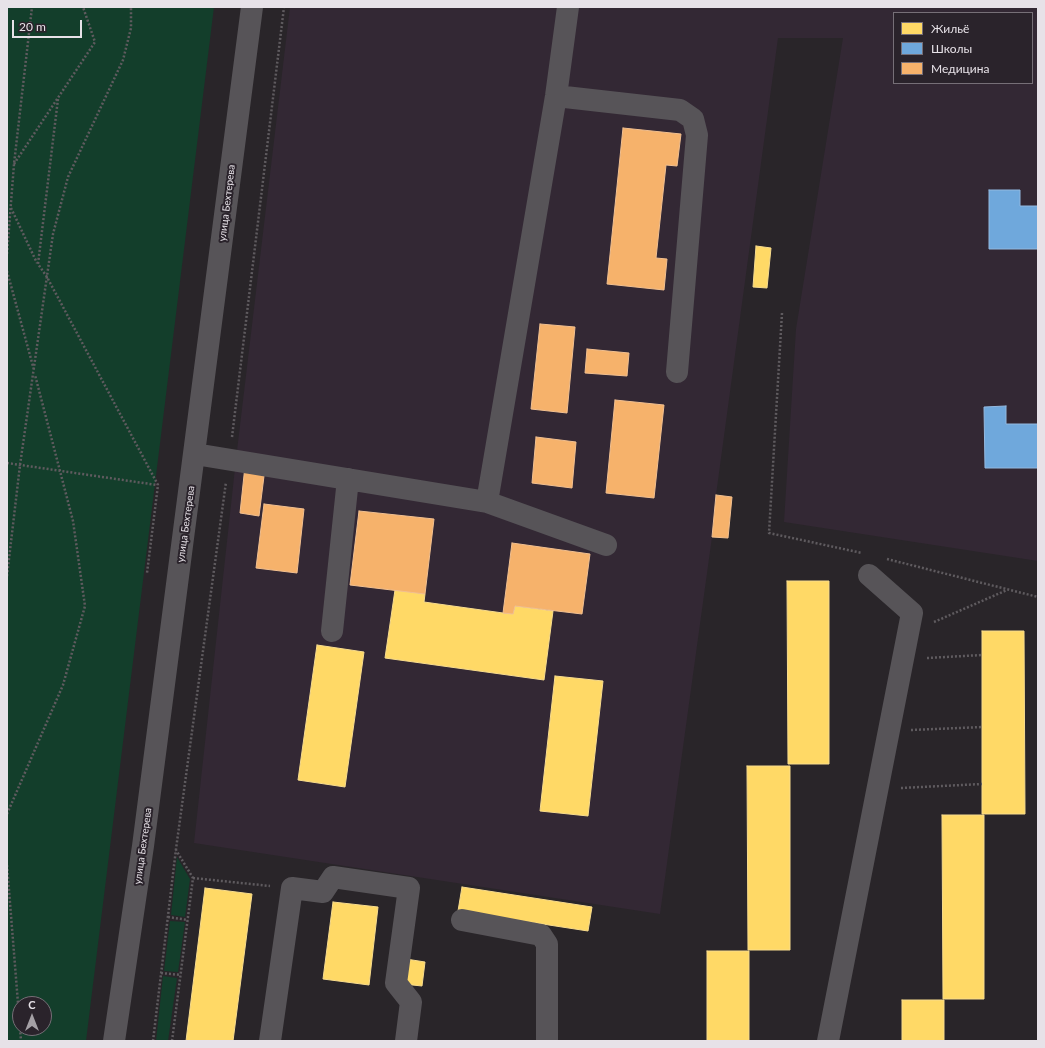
<!DOCTYPE html>
<meta charset="utf-8">
<style>
body{margin:0}
#map{position:relative;width:1045px;height:1048px;overflow:hidden;background:#292529;font-family:Lato,sans-serif}
canvas{display:block}
.frame{position:absolute;inset:0;border:8px solid #e7e2e8;pointer-events:none}
.legend{position:absolute;left:893px;top:12px;width:140px;height:72px;box-sizing:border-box;background:#2a232b;border:1px solid #766f77;margin:0;padding:5px 7px;list-style:none;font-size:12px;color:#e7e2e8}
.legend li{display:flex;align-items:center;gap:8px;height:20px}
.legend b{width:20px;border:1px solid #766f77}
.north{position:absolute;left:12px;top:996px;width:40px;height:40px;box-sizing:border-box;background:#2a232b;border:1px solid #766f77;border-radius:50%;rotate:0deg;font-size:11px;font-weight:700;line-height:16px;text-align:center;color:#e7e2e8}
.north::after{content:'';display:block;margin:auto;width:14px;height:18px;background:#a4a0a5;clip-path:polygon(50% 0,100% 100%,50% 72%,0 100%)}
.scale{position:absolute;left:12px;top:20px;width:70px;height:18px;box-sizing:border-box;border:2px solid #e7e2e8;border-top:0;padding-left:5px;font-size:12px;line-height:14px;white-space:nowrap;color:#e7e2e8;-webkit-text-stroke:3px #2a232b;paint-order:stroke}
</style>
<div id="map">
<canvas width="1045" height="1048"></canvas>
<div class="frame"></div>
<ul class="legend">
<li><b style="height:11px;background:#ffd966"></b>Жильё</li>
<li><b style="height:11px;background:#6fa8dc"></b>Школы</li>
<li><b style="height:11px;background:#f6b26b"></b>Медицина</li>
</ul>
<div class="north">С</div>
<div class="scale">20 m</div>
</div>
<script>
const ctx = document.querySelector('canvas').getContext('2d');
ctx.lineJoin = 'round';
function paint(path, color) {
  ctx.fillStyle = color;
  ctx.fill(path, 'evenodd');
}
function shape(rows) {
  const path = new Path2D();
  for (const r of rows) {
    path.moveTo(r[0], r[1]);
    for (let i = 2; i < r.length; i += 2) path.lineTo(r[i], r[i + 1]);
  }
  return path;
}
function stroke(path, color, width, dash) {
  ctx.strokeStyle = color;
  ctx.lineWidth = width;
  ctx.lineCap = dash ? 'butt' : 'round';
  ctx.setLineDash(dash || []);
  ctx.stroke(path);
}
function drawText(font, color, halo, rows, align = 'center') {
  ctx.font = font + ' Lato,sans-serif';
  ctx.lineWidth = 4;
  ctx.setLineDash([]);
  ctx.textBaseline = 'middle';
  ctx.strokeStyle = halo;
  ctx.fillStyle = color;
  for (const [text, x, y, turn = 0] of rows) {
    ctx.save();
    ctx.translate(x, y);
    ctx.rotate((+turn || 0) * Math.PI / 180);
    ctx.textAlign = isNaN(turn) ? turn : align;
    if (halo) ctx.strokeText(text, 0, 0);
    ctx.fillText(text, 0, 0);
    ctx.restore();
  }
}
const built = shape([
 [290,7,1038,7,1038,561,784,522,796,329,843,38,778,38,716,495,712,537,660,914,194,843,236,459],
 [894,13,1032,13,1032,83,894,83]
]);
const green = shape([
 [7,7,214,7,86,1041,7,1041],
 [20,1004,44,1004,44,1028,20,1028],
 [177,857,190,879,185,917,171,915],
 [170,921,185,922,178,972,164,971],
 [163,976,177,978,168,1041,156,1041]
]);
const homes = shape([
 [756,246,771,248,767,288,753,287,756,246],
 [787,581,829,581,829,764,788,764,787,581],
 [395,590,425,594,424,602,503,613,513,614,515,606,553,611,544,680,385,658,395,590],
 [982,631,1024,631,1025,814,982,814,982,631],
 [317,645,364,652,345,787,298,780,317,645],
 [555,676,603,681,588,816,540,811,555,676],
 [747,766,790,766,790,950,748,950,747,766],
 [942,815,984,815,984,999,943,999,942,815],
 [462,887,592,907,588,931,458,911,462,887],
 [205,888,252,894,233,1041,186,1041,205,888],
 [333,902,378,907,369,985,323,979,333,902],
 [707,951,749,951,749,1041,707,1041,707,951],
 [406,959,425,962,422,986,403,984,406,959],
 [902,1000,944,1000,944,1041,902,1041,902,1000]
]);
const schools = shape([
 [989,190,1020,190,1020,206,1038,206,1038,249,989,249,989,190],
 [1006,406,1006,424,1038,424,1038,468,985,468,984,407,1006,406]
]);
const health = shape([
 [623,128,681,134,677,166,666,165,656,258,667,259,664,290,607,284,623,128],
 [540,324,575,327,567,413,531,409,540,324],
 [587,349,629,353,627,376,585,373,587,349],
 [615,400,664,405,654,498,606,493,615,400],
 [536,437,576,442,572,488,532,483,536,437],
 [245,466,265,468,259,516,240,513,245,466],
 [716,495,732,497,728,538,712,537,716,495],
 [264,504,304,509,297,573,256,568,264,504],
 [359,511,434,519,425,594,350,585,359,511],
 [512,543,590,554,582,614,515,606,513,614,503,613,512,543]
]);
const path = shape([
 [58,99,38,264,47,277,158,485,147,573],
 [14,164,95,42,83,7],
 [11,208,37,263],
 [7,254,14,164,32,7],
 [7,271,34,370],
 [782,313,769,533,862,553],
 [232,437,284,7],
 [7,463,157,485],
 [887,559,1038,597],
 [7,576,20,465,53,234,68,177,123,60,131,28,131,7],
 [934,622,1007,590],
 [927,658,982,655],
 [911,730,982,727],
 [901,788,982,784],
 [7,814,63,685,85,606,73,521,35,375],
 [7,865,21,1041],
 [193,878,270,886],
 [168,917,188,920],
 [161,973,181,975],
 [153,1041,176,849,226,482],
 [172,1041,193,878,176,850]
]);
const minor = shape([
 [556,96,680,110,693,119,697,135,677,372],
 [195,454,487,502,606,545],
 [487,502,556,96,568,7],
 [332,631,348,479],
 [462,920,541,935,547,944,547,1041],
 [114,1041,143,846,252,7],
 [270,1041,292,888,323,892,333,877,409,888,396,983,411,1002,406,1041],
 [828,1041,912,613,869,575]
]);
const streetNames = [
 ["улица Бехтерева",227,203,-83],
 ["улица Бехтерева",186,524,-82],
 ["улица Бехтерева",143,846,-82]
];
paint(built, '#332834');
paint(green, '#133e2b');
paint(homes, '#ffd966');
stroke(homes, '#f8dc8d', 1);
paint(schools, '#6fa8dc');
stroke(schools, '#93b9e0', 1);
paint(health, '#f6b26b');
stroke(health, '#f2c090', 1);
stroke(path, '#5f5b5f', 2.5, [2, 2]);
stroke(minor, '#575458', 22);
drawText('10px', '#e7e2e8', '#2a232b', streetNames);
</script>
